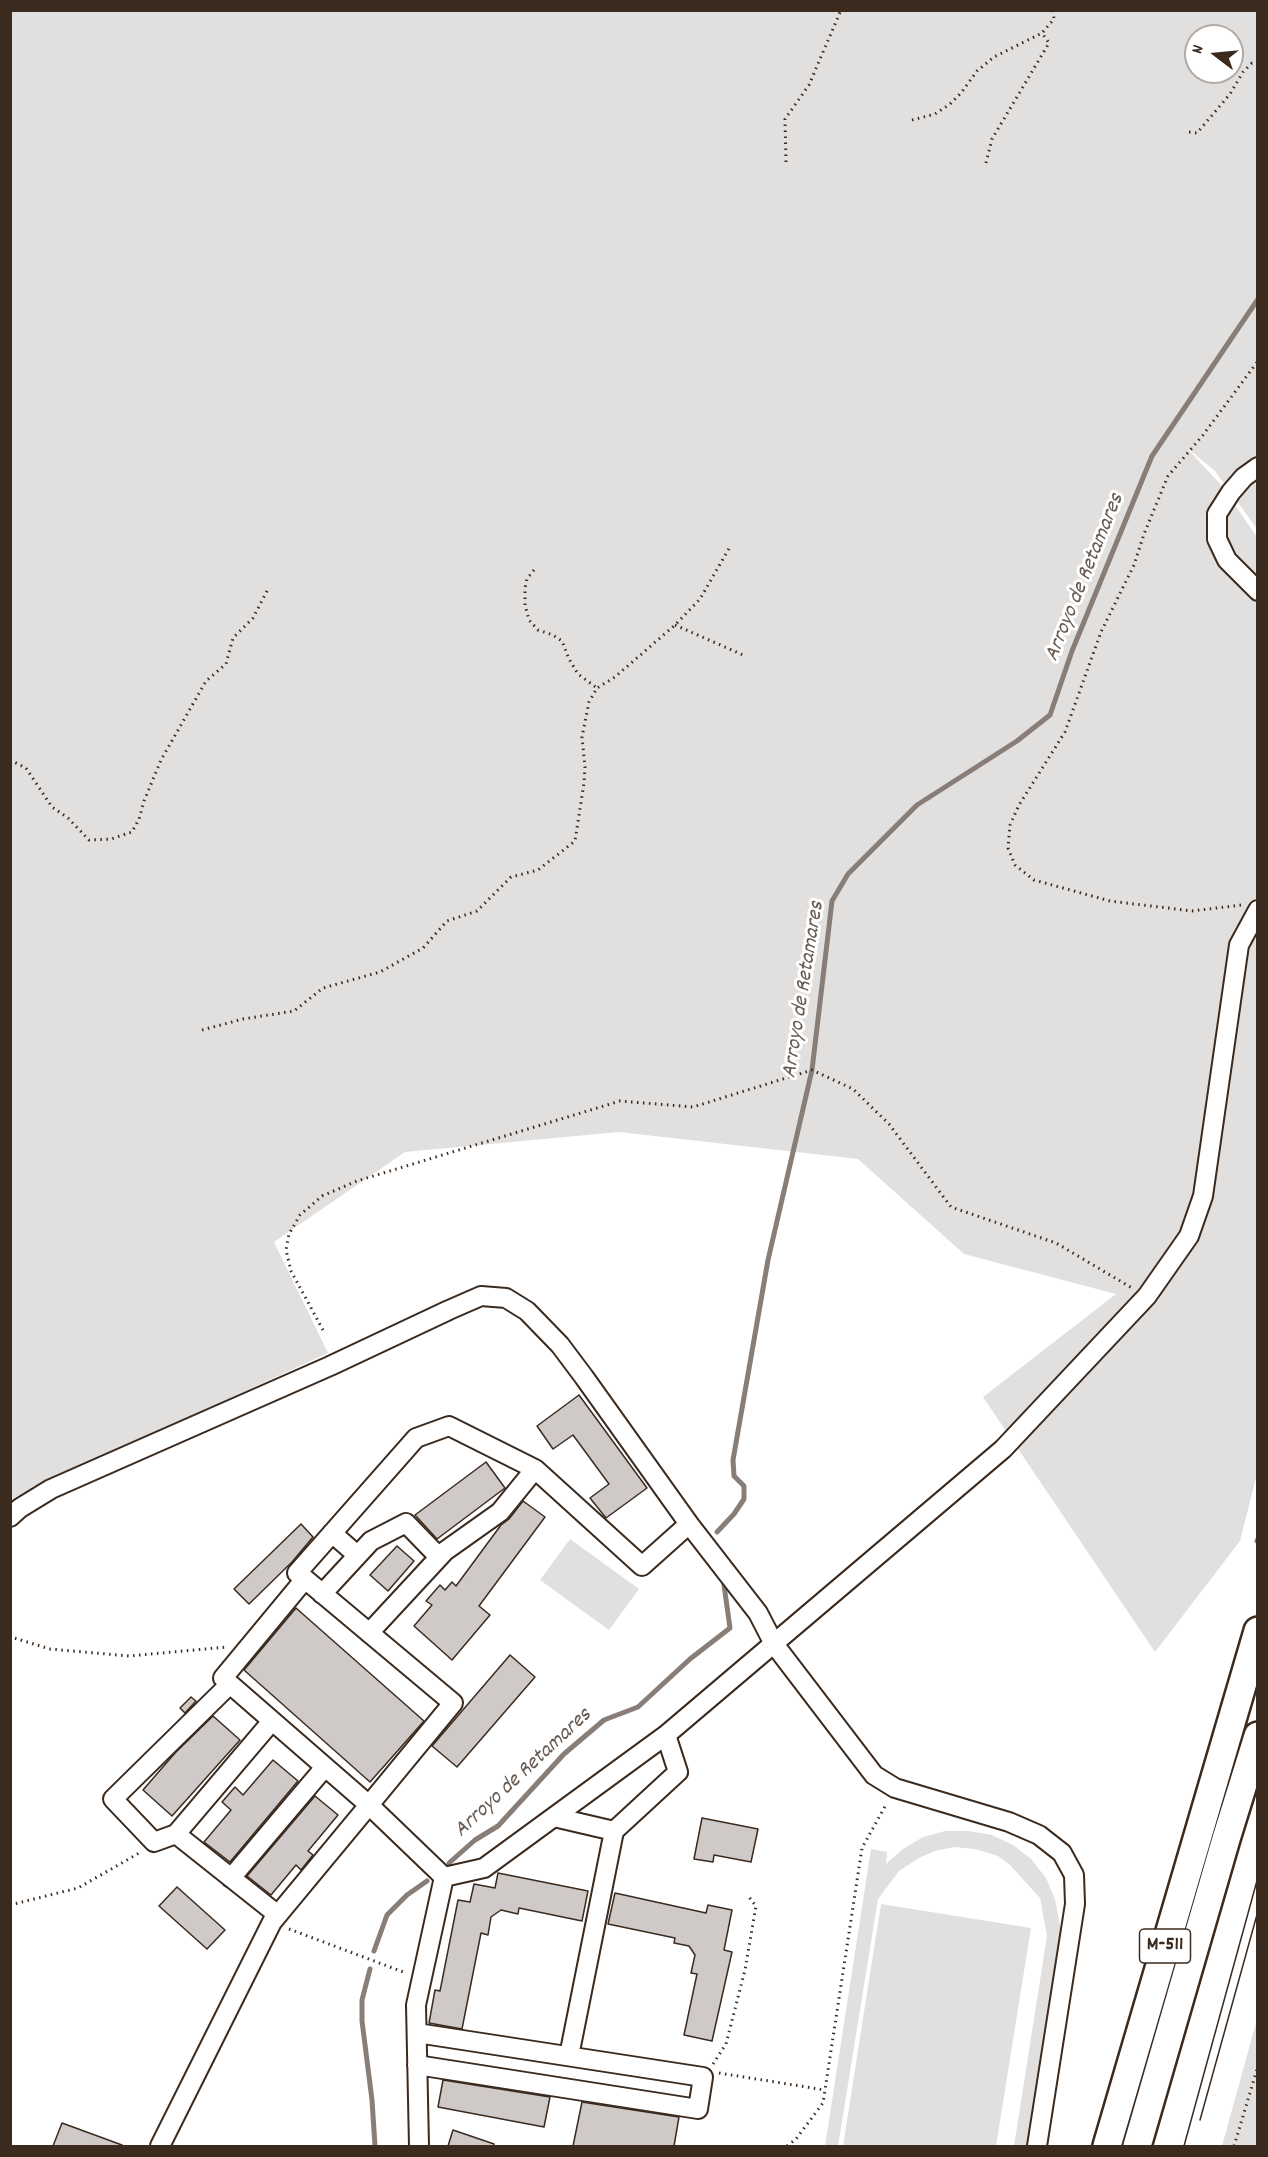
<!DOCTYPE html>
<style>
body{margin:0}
#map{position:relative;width:1268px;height:2157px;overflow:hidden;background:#fff;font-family:Dekko,sans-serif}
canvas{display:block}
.frame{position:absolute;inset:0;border:12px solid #3b2a1e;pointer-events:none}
.north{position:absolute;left:1184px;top:24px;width:60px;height:60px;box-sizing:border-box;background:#fff;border:2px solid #b1aaa5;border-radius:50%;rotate:286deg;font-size:16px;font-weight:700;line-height:24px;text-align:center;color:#3b2a1e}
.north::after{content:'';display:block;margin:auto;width:21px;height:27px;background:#3b2a1e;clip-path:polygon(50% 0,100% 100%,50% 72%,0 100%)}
</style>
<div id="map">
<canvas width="1268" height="2157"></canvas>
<div class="frame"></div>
<div class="north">N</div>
</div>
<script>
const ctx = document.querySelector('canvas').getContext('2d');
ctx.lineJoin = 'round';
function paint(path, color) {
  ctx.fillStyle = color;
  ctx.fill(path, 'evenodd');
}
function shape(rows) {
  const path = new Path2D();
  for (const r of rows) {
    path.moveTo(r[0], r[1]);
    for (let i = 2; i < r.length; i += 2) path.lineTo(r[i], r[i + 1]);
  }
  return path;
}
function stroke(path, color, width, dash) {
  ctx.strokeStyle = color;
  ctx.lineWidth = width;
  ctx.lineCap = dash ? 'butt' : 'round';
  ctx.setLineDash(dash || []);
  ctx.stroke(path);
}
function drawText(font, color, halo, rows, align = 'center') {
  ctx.font = font + ' Dekko,sans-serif';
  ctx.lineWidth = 6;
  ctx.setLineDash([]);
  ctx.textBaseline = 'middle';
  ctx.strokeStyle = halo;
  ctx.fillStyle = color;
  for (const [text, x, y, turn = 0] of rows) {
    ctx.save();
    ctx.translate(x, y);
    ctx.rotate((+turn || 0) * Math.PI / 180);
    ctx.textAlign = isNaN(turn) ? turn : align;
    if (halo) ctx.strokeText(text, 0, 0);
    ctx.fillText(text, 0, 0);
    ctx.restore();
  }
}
const green = shape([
 [10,11,1257,11,1257,529,1215,471,1186,447,1221,485,1257,537,1257,1474,1240,1541,1155,1652,983,1397,1116,1294,964,1254,858,1159,619,1132,405,1152,274,1242,328,1353,11,1499],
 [1196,36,1232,36,1232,72,1196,72],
 [570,1539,639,1589,609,1630,540,1580],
 [945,1831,969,1831,992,1835,1013,1845,1031,1859,1046,1878,1055,1899,1062,1936,1028,2146,1014,2146,1047,1936,1040,1898,1010,1865,998,1856,975,1849,954,1847,935,1851,919,1858,899,1871,878,1899,838,2146,825,2146,871,1849,887,1852,886,1864,903,1849,923,1837],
 [881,1904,1031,1928,996,2146,843,2146],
 [1257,2019,1257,2146,1222,2146]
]);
const stream = shape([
 [717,1532,734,1514,744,1499,744,1486,734,1476,733,1460,768,1260,812,1070,832,901,848,874,917,805,1017,741,1050,715,1072,651,1152,456,1258,299],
 [1257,1541,1258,1539],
 [449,1863,475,1840,498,1826,564,1754,604,1720,638,1707,690,1659,730,1628,724,1585],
 [374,1951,387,1915,407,1895,427,1881],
 [370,1969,362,2000,362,2021,372,2100,375,2146]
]);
const building = shape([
 [579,1395,647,1488,606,1518,590,1498,609,1484,573,1435,553,1449,537,1426,579,1395],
 [486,1462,505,1488,437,1539,415,1515,486,1462],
 [523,1501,545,1517,479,1606,490,1615,452,1660,414,1626,432,1605,426,1601,440,1585,445,1590,452,1582,456,1586,501,1525,509,1519,523,1501],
 [301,1524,313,1537,292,1562,249,1604,234,1589,301,1524],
 [397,1546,414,1561,388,1591,370,1575,397,1546],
 [296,1608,424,1721,370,1782,244,1670,296,1608],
 [510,1655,535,1677,457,1767,432,1746,510,1655],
 [191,1697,196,1701,185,1713,180,1708,191,1697],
 [213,1716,240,1740,172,1816,143,1790,175,1753,213,1716],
 [273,1760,298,1781,230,1862,204,1842,231,1810,222,1802,235,1787,243,1795,273,1760],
 [315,1796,338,1815,308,1851,313,1855,301,1870,296,1865,271,1895,247,1876,315,1796],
 [702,1818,758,1829,751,1862,714,1855,713,1862,694,1859,702,1818],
 [498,1873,588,1891,582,1921,519,1908,518,1914,501,1910,491,1917,488,1935,481,1933,462,2029,429,2023,435,1990,440,1991,458,1900,470,1902,474,1884,495,1888,498,1873],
 [177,1887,225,1930,207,1949,159,1906,177,1887],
 [615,1893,706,1913,708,1905,732,1910,724,1950,732,1952,712,2041,684,2035,697,1974,691,1973,695,1955,689,1946,674,1943,675,1938,608,1924,615,1893],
 [443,2080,550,2097,544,2127,438,2107,443,2080],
 [582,2102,679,2117,674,2146,573,2146,582,2102],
 [62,2123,122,2145,122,2146,53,2146,62,2123],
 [453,2130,494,2144,494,2146,448,2146,453,2130]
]);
const path = shape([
 [912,120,935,114,950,104,961,93,977,71,994,57,1042,33],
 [1189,132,1197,133,1230,94,1243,72,1252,63,1258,63],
 [786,162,785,119,809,85,841,10],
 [986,163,992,139,1049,43,1042,33,1054,19,1053,10],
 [534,570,527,579,525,588,525,605,529,620,538,630,553,635,562,641,569,659,578,674,597,688],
 [675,625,743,655],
 [10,760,26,768,52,807,68,818,89,840,111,839,132,832,139,819,144,801,161,760,206,681,226,664,233,638,253,618,268,589],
 [1241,905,1192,911,1110,901,1034,880,1015,865,1008,848,1010,825,1019,805,1065,732,1101,632,1134,565,1144,534,1168,476,1203,435,1258,361],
 [202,1030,243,1019,294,1011,323,988,380,972,423,948,447,921,477,911,511,877,538,870,575,841,584,783,585,767,582,737,589,702,597,688,615,677,675,625,700,599,731,545],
 [323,1330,291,1271,286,1250,289,1234,300,1215,322,1196,357,1181,620,1101,693,1107,812,1070,853,1089,889,1124,951,1207,1056,1243,1132,1288],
 [10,1635,14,1638,50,1649,129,1656,227,1647],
 [10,1905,78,1888,141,1852],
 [289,1929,406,1973],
 [713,2064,726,2044,745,1970,756,1906,749,1897],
 [719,2073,825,2090],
 [787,2146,796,2139,823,2103,862,1848,887,1803],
 [1234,2146,1258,2066]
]);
const minor = shape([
 [1258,467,1244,477,1231,492,1217,514,1217,539,1227,560,1258,591],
 [535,1469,642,1566,689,1524],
 [10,1517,20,1508,51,1489,330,1366,449,1310,481,1296,506,1298,527,1311,560,1345,584,1377,689,1524,758,1613,774,1644,874,1775,895,1788,1009,1822,1039,1835,1062,1853,1074,1875,1075,1904,1037,2146],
 [332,1533,357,1555],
 [305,1579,297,1573,416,1438,449,1426,535,1469,500,1512,445,1551,369,1633],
 [322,1594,371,1541,406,1523,439,1557],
 [230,1684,113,1799,154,1842,176,1834,272,1721],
 [554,1817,614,1831],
 [176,1834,278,1915],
 [444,1877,484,1868,666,1735,1003,1449,1147,1296,1189,1236,1203,1196,1239,945,1258,910],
 [231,1878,325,1767],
 [417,2033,703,2077,698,2109,417,2065],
 [569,2056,614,1831,678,1772,666,1735],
 [160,2146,272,1922,369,1805,453,1703,305,1579,223,1678,369,1805,444,1877,416,2005,419,2146]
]);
const highway = shape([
 [1107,2146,1258,1631],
 [1137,2146,1226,1839,1258,1736]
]);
const tram = shape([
 [1200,2120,1258,1911],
 [1184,2146,1258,1877]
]);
const shields = [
 [1165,1946,51]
];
const shieldNames = [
 ["M-511",1165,1946]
];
const waterNames = [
 ["Arroyo de Retamares",1086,578,-68],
 ["Arroyo de Retamares",805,990,-81],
 ["Arroyo de Retamares",524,1774,-43]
];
paint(green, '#e2e0de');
stroke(stream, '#887e77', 5);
paint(building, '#cfcac7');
stroke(building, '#3b2a1e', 1.5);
stroke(minor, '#3b2a1e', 22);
stroke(highway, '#3b2a1e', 32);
stroke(path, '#3b2a1e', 3, [1.5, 4.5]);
stroke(minor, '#fff', 18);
stroke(highway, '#fff', 27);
stroke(tram, '#3b2a1e', 1.5);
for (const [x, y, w] of shields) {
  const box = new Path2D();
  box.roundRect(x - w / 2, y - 17, w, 34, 4.5);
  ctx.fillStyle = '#fff';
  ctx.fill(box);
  stroke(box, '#3b2a1e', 1.5);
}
drawText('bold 20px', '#3b2a1e', null, shieldNames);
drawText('italic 22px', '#685b52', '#fff', waterNames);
</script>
